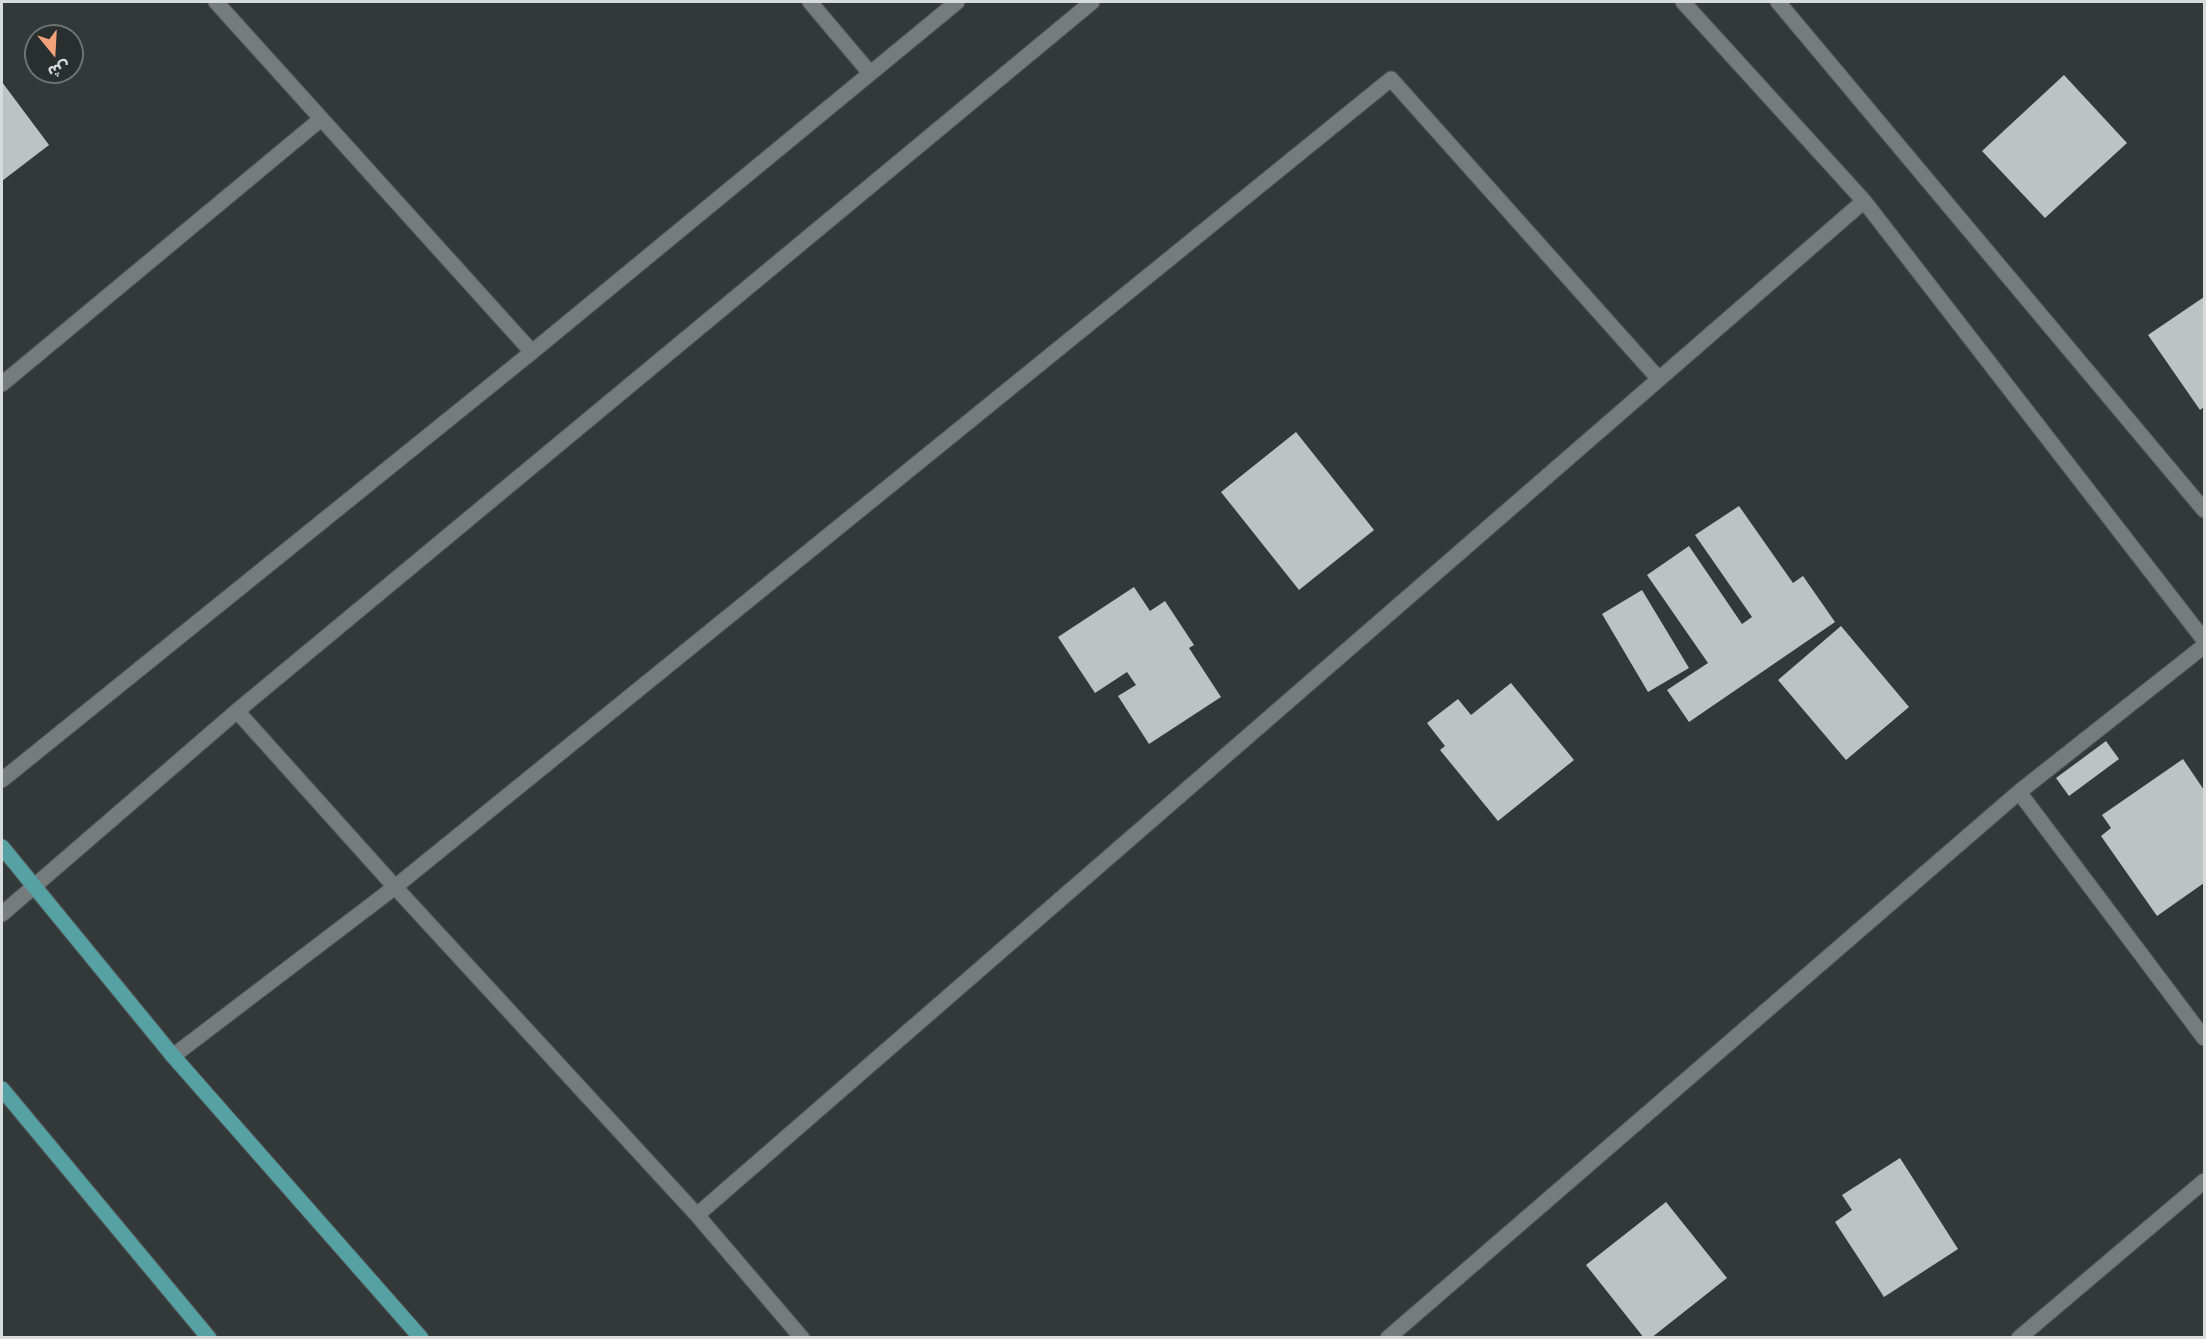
<!DOCTYPE html>
<meta charset="utf-8">
<style>
body{margin:0}
#map{position:relative;width:2206px;height:1339px;overflow:hidden;background:#333838;font-family:"Public Sans","Noto Sans Arabic",sans-serif}
canvas{display:block}
.frame{position:absolute;inset:0;border:3px solid #d8dbdb;pointer-events:none}
.north{position:absolute;left:24px;top:24px;width:60px;height:60px;box-sizing:border-box;background:#292e2e;border:2px solid #6f7373;border-radius:50%;rotate:162deg;font-size:16px;font-weight:700;line-height:24px;text-align:center;color:#d8dbdb}
.north::after{content:'';display:block;margin:auto;width:21px;height:27px;background:#f1a27b;clip-path:polygon(50% 0,100% 100%,50% 72%,0 100%)}
</style>
<div id="map">
<canvas width="2206" height="1339"></canvas>
<div class="frame"></div>
<div class="north">ش</div>
</div>
<script>
const ctx = document.querySelector('canvas').getContext('2d');
ctx.lineJoin = 'round';
function paint(path, color) {
  ctx.fillStyle = color;
  ctx.fill(path, 'evenodd');
}
function shape(rows) {
  const path = new Path2D();
  for (const r of rows) {
    path.moveTo(r[0], r[1]);
    for (let i = 2; i < r.length; i += 2) path.lineTo(r[i], r[i + 1]);
  }
  return path;
}
function stroke(path, color, width, dash) {
  ctx.strokeStyle = color;
  ctx.lineWidth = width;
  ctx.lineCap = dash ? 'butt' : 'round';
  ctx.setLineDash(dash || []);
  ctx.stroke(path);
}
const building = shape([
 [2064,75,2127,143,2045,218,1982,151],
 [2,82,49,145,2,181],
 [2204,297,2204,407,2200,410,2148,335],
 [1296,432,1374,530,1299,590,1221,492],
 [1739,506,1793,583,1803,576,1835,622,1689,722,1667,690,1708,663,1647,575,1689,546,1742,624,1752,617,1695,535],
 [1134,587,1150,611,1165,601,1194,645,1189,648,1221,697,1149,744,1118,696,1136,685,1127,672,1095,693,1058,637],
 [1642,590,1689,668,1648,692,1602,614],
 [1841,626,1909,707,1846,760,1778,680],
 [1511,683,1574,760,1498,821,1440,750,1445,746,1427,723,1458,699,1471,715],
 [2106,741,2119,759,2069,796,2056,778],
 [2183,759,2204,790,2204,883,2157,916,2101,836,2111,828,2102,815],
 [1900,1158,1958,1249,1884,1297,1835,1222,1852,1210,1842,1195],
 [1666,1202,1727,1278,1651,1338,1644,1338,1586,1265]
]);
const minor = shape([
 [216,2,532,352],
 [810,2,870,73],
 [1683,2,1864,201,2204,640],
 [1778,2,2204,510],
 [2,384,321,119],
 [2,780,532,352,957,2],
 [2019,792,2204,1038],
 [2,914,237,711,1092,2],
 [173,1056,395,887,237,711],
 [697,1215,1864,201],
 [802,1338,697,1215,395,887,1391,79,1658,378],
 [1388,1338,2019,792,2204,646],
 [2019,1338,2204,1181]
]);
const major = shape([
 [2,847,173,1056,421,1338],
 [2,1089,209,1338]
]);
paint(building, '#bdc3c3');
stroke(minor, '#505454', 17);
stroke(major, '#505454', 17);
stroke(minor, '#767b7b', 15);
stroke(major, '#56a1a3', 15);
</script>
